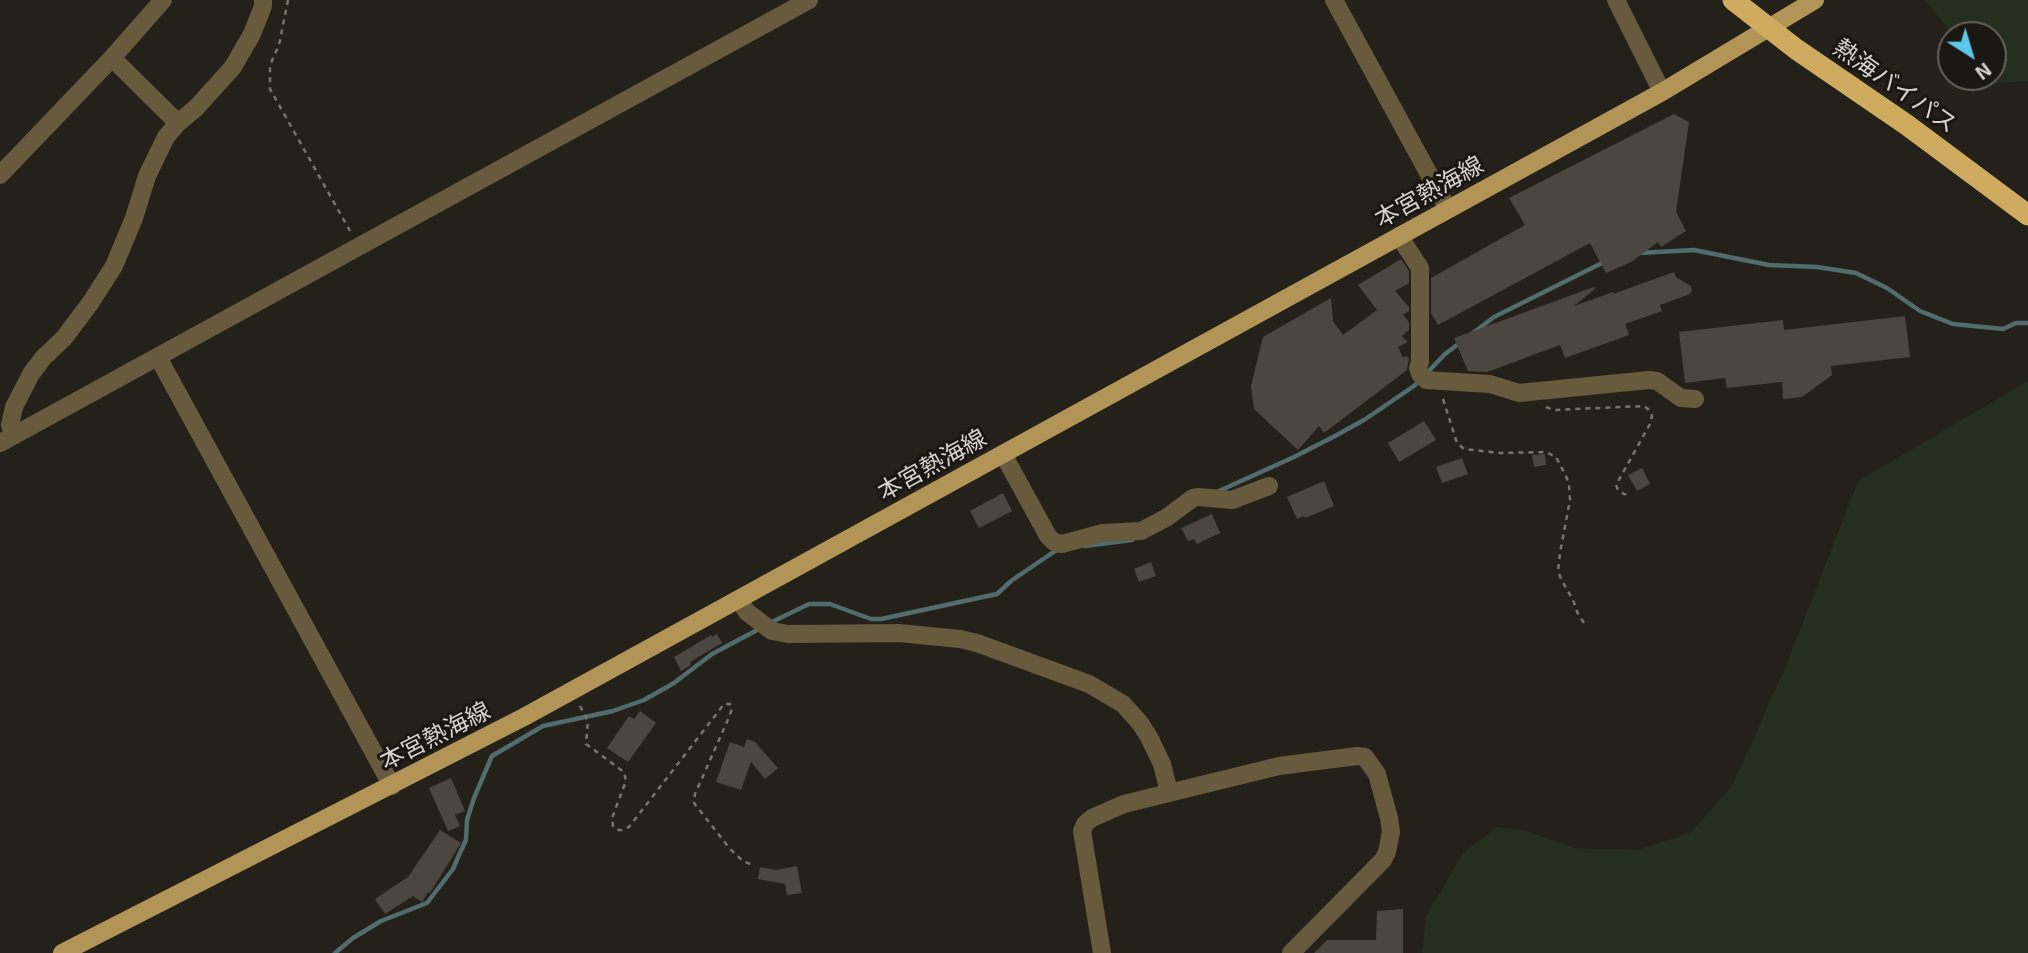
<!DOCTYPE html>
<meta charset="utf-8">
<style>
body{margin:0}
#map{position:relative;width:2028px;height:953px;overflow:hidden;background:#24201a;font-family:"Exo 2",sans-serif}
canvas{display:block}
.north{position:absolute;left:1937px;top:21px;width:70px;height:70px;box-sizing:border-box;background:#1a1611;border:2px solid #65625d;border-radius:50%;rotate:143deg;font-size:19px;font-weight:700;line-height:28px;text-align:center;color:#d5d3cf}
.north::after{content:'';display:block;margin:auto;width:24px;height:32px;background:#5ac8e6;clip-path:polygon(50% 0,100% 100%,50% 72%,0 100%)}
</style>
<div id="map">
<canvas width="2028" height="953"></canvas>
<div class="north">N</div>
</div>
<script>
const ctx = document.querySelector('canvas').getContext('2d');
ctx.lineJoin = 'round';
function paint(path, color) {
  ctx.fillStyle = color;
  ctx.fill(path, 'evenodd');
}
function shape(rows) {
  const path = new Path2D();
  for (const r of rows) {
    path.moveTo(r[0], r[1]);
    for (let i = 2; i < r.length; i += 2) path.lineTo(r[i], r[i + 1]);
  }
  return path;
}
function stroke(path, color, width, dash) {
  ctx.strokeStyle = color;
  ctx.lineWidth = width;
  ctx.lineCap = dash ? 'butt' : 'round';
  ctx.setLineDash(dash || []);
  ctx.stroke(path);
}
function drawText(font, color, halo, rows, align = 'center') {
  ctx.font = font + ' "Exo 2","Noto Sans JP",sans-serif';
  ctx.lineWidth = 6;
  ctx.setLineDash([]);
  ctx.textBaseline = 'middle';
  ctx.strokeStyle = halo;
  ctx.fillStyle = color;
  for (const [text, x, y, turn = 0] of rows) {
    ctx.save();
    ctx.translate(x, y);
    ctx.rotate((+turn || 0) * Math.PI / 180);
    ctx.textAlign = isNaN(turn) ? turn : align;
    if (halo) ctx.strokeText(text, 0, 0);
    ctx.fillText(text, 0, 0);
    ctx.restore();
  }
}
const green = shape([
 [1925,0,2028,0,2028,81,1985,84,1981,77,1993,77,1993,35,1952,35],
 [2028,381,2028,953,1422,953,1426,916,1463,853,1497,827,1527,831,1575,848,1638,850,1690,833,1732,786,1785,668,1858,481]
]);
const stream = shape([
 [1639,253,1694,250,1769,265,1817,267,1856,273,1887,288,1920,311,1953,324,2003,329,2016,323,2028,323],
 [1473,333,1494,317,1604,262],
 [1426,374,1445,354,1461,342],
 [1219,491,1294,457,1335,436,1364,420,1414,386,1420,380],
 [1085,546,1132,540],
 [770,623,809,604,830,604,871,619,881,619,997,594,1011,581,1055,551,1059,550],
 [335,953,353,938,381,921,427,903,453,869,459,855,466,840,467,820,474,798,492,756,543,726,613,711,644,700,674,683,712,654,759,629]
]);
const building = shape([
 [1674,114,1689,122,1676,212,1686,231,1661,247,1658,242,1631,262,1606,273,1590,243,1438,325,1431,313,1431,278,1525,225,1509,198],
 [1401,259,1409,271,1409,283,1395,291,1409,307,1409,311,1403,315,1409,322,1409,330,1402,336,1408,342,1398,347,1403,357,1406,356,1409,359,1407,370,1324,433,1319,426,1298,450,1254,409,1251,386,1263,337,1331,298,1333,321,1343,335,1377,310,1358,285],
 [1674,272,1676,277,1691,286,1692,292,1688,295,1660,305,1662,311,1625,324,1629,335,1565,358,1560,345,1487,372,1468,371,1454,338,1594,287,1595,289,1574,306,1613,292,1613,294],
 [1905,316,1910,357,1831,366,1832,375,1802,397,1783,399,1782,382,1727,388,1725,378,1685,383,1679,332,1783,320,1784,330],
 [1424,421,1436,440,1399,462,1388,443],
 [1545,454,1546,465,1534,467,1532,455],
 [1462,458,1468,474,1442,483,1436,467],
 [1642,468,1650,484,1637,491,1628,475],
 [1324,481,1334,506,1305,518,1304,516,1297,519,1287,497],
 [1003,493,1012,511,979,528,970,511],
 [1212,514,1220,533,1197,544,1194,539,1188,541,1181,528],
 [1151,562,1156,576,1139,582,1134,569],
 [717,634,722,643,690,662,691,665,681,671,674,657,711,635,712,637],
 [640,711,656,723,628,762,607,748,629,716,634,719],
 [747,739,755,742,778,768,765,779,751,762,741,790,716,782,730,742,744,747],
 [451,778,465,811,455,815,460,826,448,831,429,788],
 [440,830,461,843,430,893,428,892,422,902,413,896,385,914,375,899,408,877],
 [797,866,802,893,787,895,785,884,758,879,760,867,776,870],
 [1403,909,1403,953,1314,953,1327,940,1376,940,1377,911]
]);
const path = shape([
 [288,0,279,45,270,65,270,89,350,231],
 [1443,399,1457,443,1464,449,1500,453,1546,452,1556,457,1566,476,1569,485,1570,500,1560,553,1558,571,1561,579,1573,600,1578,614,1586,626],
 [1546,407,1553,410,1644,406,1648,409,1652,416,1650,424,1616,485,1618,490,1624,494,1631,495],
 [580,706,588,721,586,744,624,772,626,781,612,818,613,826,617,830,622,830,629,827,721,708,724,704,730,704,732,708,730,715,695,794,694,803,730,849,743,861,752,865]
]);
const minor = shape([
 [1334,0,1448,209],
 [1616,0,1662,92],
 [112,58,178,123],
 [0,175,112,58,163,0],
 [1399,236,1420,268,1420,362,1418,368,1420,374,1426,380,1490,384,1519,393,1649,380,1657,381,1681,398,1695,399],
 [158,357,392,786],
 [14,435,10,425,14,407,31,374,43,358,64,338,91,302,114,266,134,218,147,176,166,137,178,123,196,108,233,67,252,34,263,6,263,0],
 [0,443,809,0],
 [1003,454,1048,536,1054,542,1062,544,1103,533,1141,531,1166,518,1193,498,1198,497,1232,500,1269,486],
 [739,600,747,612,772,631,788,634,899,633,960,639,977,643,1089,684,1123,704,1140,723,1149,737,1162,764,1169,792],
 [1102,953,1082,831,1085,824,1092,818,1124,804,1279,766,1357,756,1365,757,1377,774,1389,818,1391,832,1387,852,1383,860,1291,953]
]);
const major = shape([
 [62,953,524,717,1662,92,1815,0]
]);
const highway = shape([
 [1733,0,1796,49,1907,125,2028,215]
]);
const streetNames = [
 ["熱海バイパス",1895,86,35],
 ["本宮熱海線",1429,192,-29],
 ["本宮熱海線",932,465,-29],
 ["本宮熱海線",435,736,-27]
];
paint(green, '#242f1f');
stroke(stream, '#526c6e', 4.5);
paint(building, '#4c4641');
stroke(path, '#78746f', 2.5, [5, 5]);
stroke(minor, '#685a3d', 18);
stroke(major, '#b19456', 18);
stroke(highway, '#ceab5f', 21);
drawText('24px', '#d5d3cf', '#1a1611', streetNames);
</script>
